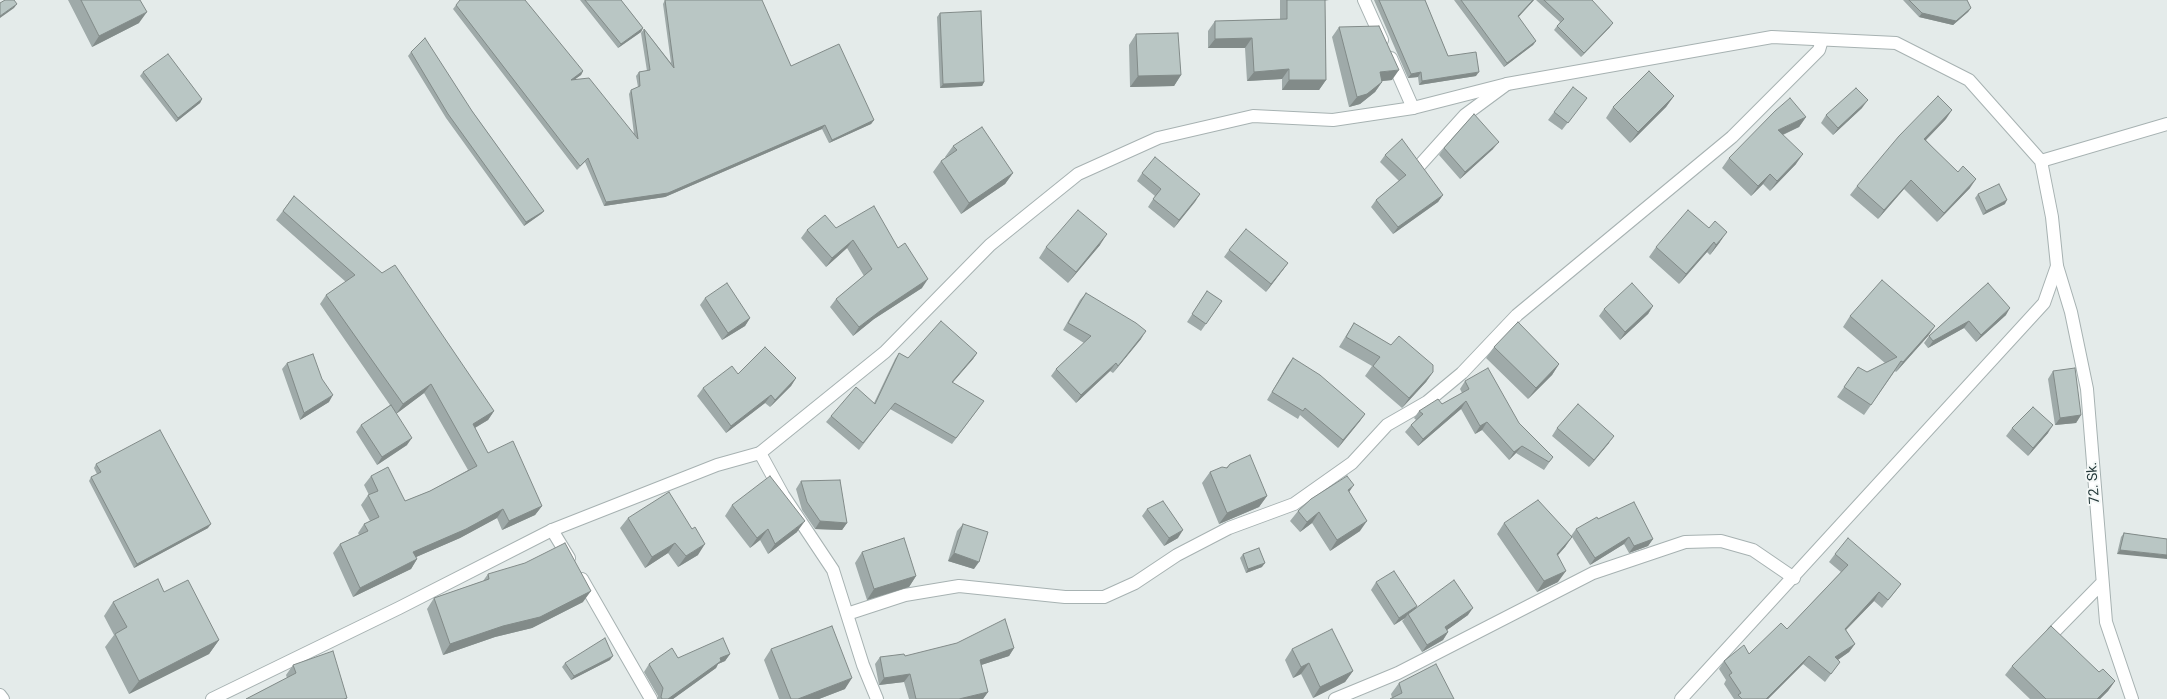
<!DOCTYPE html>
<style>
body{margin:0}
canvas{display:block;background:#e4ebea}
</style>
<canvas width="2167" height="699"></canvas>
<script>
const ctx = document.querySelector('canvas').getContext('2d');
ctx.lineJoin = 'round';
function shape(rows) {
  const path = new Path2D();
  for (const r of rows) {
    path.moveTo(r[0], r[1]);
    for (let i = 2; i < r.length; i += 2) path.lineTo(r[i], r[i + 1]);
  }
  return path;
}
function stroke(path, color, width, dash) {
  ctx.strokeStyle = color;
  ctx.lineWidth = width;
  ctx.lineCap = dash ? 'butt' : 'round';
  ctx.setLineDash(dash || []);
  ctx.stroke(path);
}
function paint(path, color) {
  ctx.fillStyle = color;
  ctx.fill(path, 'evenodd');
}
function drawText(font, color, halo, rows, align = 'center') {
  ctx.font = font + ' Roboto,sans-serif';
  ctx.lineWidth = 4;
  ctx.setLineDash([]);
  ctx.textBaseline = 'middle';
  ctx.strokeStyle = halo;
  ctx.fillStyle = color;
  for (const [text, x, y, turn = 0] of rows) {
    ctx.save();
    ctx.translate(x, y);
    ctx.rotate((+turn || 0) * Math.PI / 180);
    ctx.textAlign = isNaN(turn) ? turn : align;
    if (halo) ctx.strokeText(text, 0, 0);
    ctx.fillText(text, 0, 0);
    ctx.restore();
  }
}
const minor = shape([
 [1364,0,1382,40],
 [1391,58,1413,108],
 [1420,165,1465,115,1507,84],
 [2057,266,2071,312,2087,389,2106,622,2132,699],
 [760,453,783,495,833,570,863,665,877,699],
 [552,530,569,558],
 [582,579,651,699],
 [847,614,905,595,959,586,1065,597,1104,597,1135,583,1177,555,1229,528,1294,504,1352,463,1387,425,1427,402,1462,373,1517,315,1732,137,1819,50,1822,40],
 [2053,633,2101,584],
 [0,695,3,699],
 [1335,699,1398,673,1593,573,1685,542,1721,541,1753,550,1794,578]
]);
const tertiary = shape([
 [2041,161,2167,124],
 [212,699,399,608,552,530,717,465,760,453,885,352,990,245,1078,174,1158,138,1253,116,1333,120,1413,108,1507,84,1772,37,1896,43,1969,80,2041,161,2052,217,2057,266,2044,303,1681,699]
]);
const wall = shape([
 [68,0,140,0,139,23,92,47],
 [580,0,621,0,643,28,641,32,618,48],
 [665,0,791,66,874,120,871,124,829,143,822,129,665,197,604,206,585,162,577,170,453,9,456,5,583,71,581,75,574,80,634,134,629,94,631,90,638,87,636,76,639,72,647,71,641,33,644,29,671,63,663,4],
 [1280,0,1329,0,1325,1,1326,80,1319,90,1282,90,1282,79,1247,81,1245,48,1208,48,1208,31,1215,21,1280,20],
 [1374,0,1425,0,1448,56,1476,76,1419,85,1418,77,1408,78],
 [1454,0,1534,0,1518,17,1536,41,1533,45,1504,67],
 [1536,0,1592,0,1610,27,1581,57,1554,30,1560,22],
 [1903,0,1967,0,1971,8,1968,12,1953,25,1919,17],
 [940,13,984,82,982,86,940,88,937,17],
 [1339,27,1392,80,1382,81,1382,82,1375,92,1360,104,1349,107,1332,37],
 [1136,34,1181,75,1174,86,1130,87,1129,45],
 [411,52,472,111,544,211,541,214,524,226,446,118,408,56],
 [143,72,202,99,200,103,176,122,140,76],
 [1674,96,1666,107,1630,143,1606,118,1613,107],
 [1587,98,1562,130,1548,120,1554,112],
 [1862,108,1833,135,1821,123,1826,115],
 [1806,117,1799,127,1783,135,1796,164,1770,191,1763,184,1751,196,1722,168,1729,158],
 [1946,119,1926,140,1970,188,1937,222,1904,189,1878,219,1850,195,1857,186],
 [953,146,1013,173,1005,184,961,214,933,172,941,161,946,157,945,157],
 [1444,148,1493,149,1460,179,1439,155],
 [1385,155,1443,195,1438,202,1393,234,1371,207,1376,200,1399,181,1380,162],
 [1142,173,1200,194,1174,228,1148,207,1155,196,1137,181],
 [1978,194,2005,204,1983,215,1975,198],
 [294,196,494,411,488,420,475,428,488,453,542,506,535,515,502,530,497,518,460,538,416,557,417,559,411,569,353,597,333,553,340,544,359,535,358,533,364,524,370,521,361,505,368,495,369,495,364,485,371,476,405,501,430,491,468,470,424,393,396,414,407,445,377,465,356,432,361,425,390,405,320,304,326,295,346,282,276,220],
 [836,228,898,248,922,288,874,319,853,336,830,307,836,299,864,276,847,248,826,267,801,238,807,230],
 [1709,228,1720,242,1710,255,1707,252,1679,284,1649,257,1656,247],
 [1100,245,1068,283,1039,258,1046,247],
 [1229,250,1288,263,1266,292,1224,257],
 [1988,283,2006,315,1976,342,1964,328,1928,348,1924,343,1929,336],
 [1207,291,1222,301,1201,331,1187,322],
 [1086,293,1141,339,1113,373,1110,371,1076,403,1051,376,1056,369,1084,343,1063,330,1080,300],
 [705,298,750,318,745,326,722,340,700,305],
 [1653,306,1648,314,1620,340,1599,316,1604,309],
 [1850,316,1935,326,1928,336,1896,372,1895,371,1864,415,1837,397,1858,367,1867,372,1885,363,1843,327],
 [1354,323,1391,345,1433,372,1426,382,1402,408,1365,376,1372,366,1339,347,1347,334],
 [1494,347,1559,364,1552,375,1528,399,1486,358],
 [899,353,908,358,977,353,973,359,952,383,984,401,952,444,890,409,859,450,826,422,831,416,874,403,895,359],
 [1293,358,1365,414,1360,421,1338,448,1300,415,1298,419,1267,400,1287,366],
 [287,363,329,402,300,420,282,369],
 [2053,371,2081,415,2076,423,2055,425,2048,379],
 [738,374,796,378,791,386,770,407,765,403,726,433,697,396,703,388],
 [1465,381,1519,423,1553,457,1544,470,1516,453,1509,460,1482,430,1475,434,1461,409,1418,446,1405,432,1411,425,1416,420,1414,418,1419,411,1442,404,1462,393,1460,389],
 [1557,428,1609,443,1589,467,1552,436],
 [2012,428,2048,433,2028,456,2006,436],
 [96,464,208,528,134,568,89,481,91,477,97,474,94,468],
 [1230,464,1267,496,1259,507,1219,524,1202,483,1210,472,1226,468],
 [801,481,847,523,842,530,815,529,802,510,796,489],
 [1349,492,1360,531,1330,551,1312,523,1300,532,1290,521,1298,511],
 [732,505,797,532,768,554,760,540,750,548,725,516],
 [1147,509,1178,538,1164,546,1142,516],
 [628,518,698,555,678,567,668,553,645,568,620,528],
 [1598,519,1653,539,1648,546,1629,553,1624,544,1590,565,1572,537,1565,547,1558,555,1558,582,1537,592,1497,534,1504,523,1571,536,1576,529],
 [963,524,974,569,948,561,957,531],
 [2124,533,2167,539,2117,554,2121,537],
 [862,552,916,576,909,587,867,600,855,563],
 [1243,554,1262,567,1246,573,1240,558],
 [1835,554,1901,584,1895,592,1882,608,1874,601,1846,630,1855,644,1849,652,1838,660,1840,662,1825,682,1803,664,1768,699,1734,699,1724,684,1726,680,1719,669,1724,661,1749,654,1787,629,1841,572,1829,562],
 [488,574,583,602,532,628,495,637,443,655,427,609,434,598,483,581],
 [1376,582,1416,608,1468,615,1447,630,1448,632,1443,640,1422,652,1402,621,1405,618,1394,625,1371,590],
 [113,602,219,640,209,654,129,694,105,647,114,635,104,616],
 [1014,648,1009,656,981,665,988,692,983,699,909,699,904,682,879,685,875,664,880,657,905,656],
 [771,649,845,689,819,699,779,699,764,660],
 [1292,649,1353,671,1345,682,1313,698,1301,674,1293,678,1285,660],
 [730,654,725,661,718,664,716,668,673,699,657,699,658,696,644,672,649,664,678,658],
 [610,660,571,680,562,667,565,663],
 [293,665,347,698,346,699,246,699,287,678,286,675],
 [2012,666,2099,672,2115,681,2108,691,2100,699,2030,699,2005,675],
 [1399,683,1454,699,1392,698,1391,694]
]);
const shadedWall = shape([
 [1533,0,1534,0,1515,21,1518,16],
 [17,4,14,8,0,18,0,16],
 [1971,8,1968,12,1953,25,1919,17,1922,13],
 [147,12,139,23,92,47,99,36],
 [1613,23,1610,27,1581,57,1584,53],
 [643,28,641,32,618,48,621,44],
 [1252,38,1245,48,1208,48,1215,39],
 [1536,41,1533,45,1504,67,1507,63],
 [1289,69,1282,79,1247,81,1254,72],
 [1399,70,1392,80,1373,82,1380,72],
 [583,71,581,75,568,84,571,80],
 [1421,72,1418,77,1408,78,1411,74],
 [1479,72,1476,76,1419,85,1422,81],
 [1181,75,1174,86,1130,87,1138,76],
 [1289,80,1326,80,1319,90,1282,90],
 [984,82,982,86,940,88,943,84],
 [1382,82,1375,92,1360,104,1349,107,1357,97],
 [1674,96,1666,107,1630,143,1638,132],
 [202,99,200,103,176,122,178,118],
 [1868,100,1862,108,1833,135,1838,128],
 [1952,110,1946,119,1918,148,1924,139],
 [1806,117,1799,127,1771,140,1778,130],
 [874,120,871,124,829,143,832,140],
 [825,125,822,129,665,197,604,206,606,202],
 [1499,142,1493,149,1460,179,1465,172],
 [1803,154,1796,164,1770,191,1777,181],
 [1013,173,1005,184,961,214,969,203],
 [1770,174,1763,184,1751,196,1758,186],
 [1976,179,1970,188,1937,222,1944,213],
 [1911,180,1904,189,1878,219,1884,210],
 [1200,194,1195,202,1174,228,1179,220],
 [1443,195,1438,202,1393,234,1398,227],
 [2007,200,2005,204,1983,215,1986,211],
 [544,211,541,214,524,226,526,222],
 [1727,232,1720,242,1710,255,1716,245],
 [1107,234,1100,245,1068,283,1076,272],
 [853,240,847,248,826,267,832,258],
 [1714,242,1707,252,1679,284,1686,274],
 [1288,263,1283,270,1266,292,1271,284],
 [928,279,922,288,874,319,853,336,859,327,880,311],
 [1653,306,1648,314,1620,340,1625,332],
 [2010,308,2006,315,1976,342,1981,335],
 [750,318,745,326,722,340,728,333],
 [1969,321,1964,328,1928,348,1933,341],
 [1935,326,1928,336,1896,372,1903,362],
 [1146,331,1141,339,1113,373,1118,366],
 [977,353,973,359,947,389,952,382],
 [1116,363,1110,371,1076,403,1081,395],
 [1559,364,1552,375,1528,399,1536,388],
 [1433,372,1426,382,1402,408,1409,398],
 [796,378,791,386,770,407,775,400],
 [431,384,424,393,396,414,403,404],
 [333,395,329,402,300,420,304,413],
 [771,395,765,403,726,433,731,426],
 [1466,401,1461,409,1418,446,1423,439],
 [494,411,488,420,466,433,473,424],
 [1365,414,1360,421,1338,448,1343,440],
 [2081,415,2076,423,2055,425,2060,418],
 [1487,422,1482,430,1475,434,1480,426],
 [2053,425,2048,433,2028,456,2033,448],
 [1614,436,1609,443,1589,467,1594,460],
 [412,438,407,445,377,465,382,457],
 [1522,446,1516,453,1509,460,1514,452],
 [1354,485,1347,495,1348,490],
 [1267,496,1259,507,1219,524,1227,513],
 [542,506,535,515,502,530,509,521],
 [503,509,497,518,460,538,407,561,413,552],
 [1319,512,1312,523,1300,532,1307,522],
 [805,521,797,532,768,554,775,544],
 [820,521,847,523,842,530,815,529],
 [1367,521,1360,531,1330,551,1337,540],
 [211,524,208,528,134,568,137,564],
 [768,529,760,540,750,548,757,538],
 [1183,530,1178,538,1164,546,1169,538],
 [1572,537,1565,547,1549,565,1557,554],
 [1629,537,1624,544,1590,565,1595,558],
 [1653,539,1648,546,1629,553,1634,546],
 [675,543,668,553,645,568,652,557],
 [705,544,698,555,678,567,686,556],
 [2120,550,2167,555,2167,559,2117,554],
 [954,553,979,562,974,569,948,561],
 [417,559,411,569,353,597,360,588],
 [1265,563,1262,567,1246,573,1248,569],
 [1566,571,1558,582,1537,592,1544,581],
 [916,576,909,587,867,600,874,589],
 [591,591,583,602,532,628,495,637,443,655,450,644],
 [1879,592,1874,601,1839,637,1845,629],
 [1417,606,1412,613,1408,614,1405,618,1394,625,1399,618],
 [1473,608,1468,615,1440,635,1445,627],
 [1448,632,1443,640,1422,652,1427,645],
 [219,640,209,654,129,694,139,681],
 [1855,644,1849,652,1829,666,1835,657],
 [1014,648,1009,656,975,667,980,660],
 [730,654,725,661,718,664,716,668,673,699,668,699,720,658],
 [613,656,610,660,571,680,574,676],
 [1809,656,1803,664,1768,699,1766,699],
 [1309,663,1301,674,1293,678,1301,667],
 [1353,671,1345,682,1313,698,1320,687],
 [910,674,904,682,879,685,884,678],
 [852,678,845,689,819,699,798,699],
 [2115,681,2108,691,2100,699,2097,699],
 [988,692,983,699,959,699]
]);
const building = shape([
 [5,0,14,0,17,4,0,16,0,3,5,0],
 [81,0,140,0,147,12,99,36,81,0],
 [460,0,525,0,583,71,571,80,589,78,638,139,631,90,640,86,639,72,650,70,644,29,674,68,665,0,762,0,791,66,839,44,874,120,832,140,825,125,668,193,606,202,588,158,580,166,456,5,460,0],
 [585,0,621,0,643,28,621,44,585,0],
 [1287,0,1325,0,1326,80,1289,80,1289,69,1254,72,1252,38,1215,39,1215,21,1287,19,1287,0],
 [1379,0,1425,0,1448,56,1476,52,1479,72,1422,81,1421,72,1411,74,1379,0],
 [1461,0,1533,0,1518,16,1536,41,1507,63,1461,0],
 [1544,0,1592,0,1613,23,1584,53,1557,26,1564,19,1544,0],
 [1909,0,1967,0,1971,8,1956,21,1922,13,1909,0],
 [981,11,984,82,943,84,940,13,981,11],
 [1379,26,1399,70,1380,72,1382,82,1367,94,1357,97,1339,27,1379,26],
 [1178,33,1181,75,1138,76,1136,34,1178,33],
 [425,38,472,111,544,211,526,222,448,114,411,52,425,38],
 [168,54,202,99,178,118,143,72,168,54],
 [1649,71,1674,96,1638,132,1613,107,1649,71],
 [1573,87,1587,98,1568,123,1554,112,1573,87],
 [1856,88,1868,100,1838,128,1826,115,1856,88],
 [1938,96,1952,110,1924,139,1958,172,1963,166,1976,179,1944,213,1911,180,1884,210,1857,186,1899,136,1938,96],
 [1790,98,1806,117,1778,130,1803,154,1777,181,1770,174,1758,186,1729,158,1775,111,1790,98],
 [1474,114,1499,142,1465,172,1444,148,1474,114],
 [982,127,1013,173,969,203,941,161,957,150,953,146,982,127],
 [1402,139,1443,195,1398,227,1376,200,1406,175,1385,155,1402,139],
 [1155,157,1200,194,1179,220,1153,199,1161,189,1142,173,1155,157],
 [1999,184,2007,200,1986,211,1978,194,1999,184],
 [294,196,382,273,395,265,494,411,473,424,488,453,513,441,542,506,509,521,503,509,466,529,413,552,417,559,360,588,340,544,368,531,364,524,379,517,368,495,378,491,371,476,388,467,405,501,430,491,477,466,431,384,403,404,326,295,355,275,283,211,294,196],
 [874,206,898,248,905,243,928,279,880,311,859,327,836,299,872,269,853,240,832,258,807,230,825,215,836,228,874,206],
 [1078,210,1107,234,1076,272,1046,247,1078,210],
 [1688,210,1709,228,1715,221,1727,232,1716,245,1714,242,1686,274,1656,247,1688,210],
 [1246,229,1288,263,1271,284,1229,250,1246,229],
 [1882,280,1935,326,1903,362,1901,361,1871,405,1844,387,1858,367,1867,372,1897,357,1850,316,1882,280],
 [727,283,750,318,728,333,705,298,727,283],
 [1632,283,1653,306,1625,332,1604,309,1632,283],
 [1988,283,2010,308,1981,335,1969,321,1933,341,1929,336,1988,283],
 [1207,291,1222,301,1206,324,1192,314,1207,291],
 [1086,293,1136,323,1146,331,1118,366,1116,363,1081,395,1056,369,1091,336,1068,323,1086,293],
 [941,321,977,353,952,382,984,401,956,438,895,403,863,443,831,416,856,387,875,404,899,353,908,358,941,321],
 [1518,322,1559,364,1536,388,1494,347,1518,322],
 [1354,323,1391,345,1399,336,1433,365,1433,372,1409,398,1373,366,1380,357,1346,337,1354,323],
 [765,347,796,378,775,400,771,395,731,426,703,388,732,366,738,374,765,347],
 [313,354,322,379,333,395,304,413,287,363,313,354],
 [1293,358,1320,375,1365,414,1343,440,1305,408,1303,411,1272,392,1293,358],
 [1488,368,1519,423,1553,457,1549,462,1522,446,1514,452,1487,422,1480,426,1466,401,1423,439,1411,425,1423,414,1419,411,1438,399,1442,404,1469,389,1465,381,1488,368],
 [2075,368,2081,415,2060,418,2053,371,2075,368],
 [1578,404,1614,436,1594,460,1557,428,1578,404],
 [391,405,412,438,382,457,361,425,391,405],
 [2033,407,2053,425,2033,448,2012,428,2033,407],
 [160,430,211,524,137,564,91,477,101,472,96,464,160,430],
 [1250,455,1267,496,1227,513,1210,472,1222,467,1227,468,1230,464,1250,455],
 [770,476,805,521,775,544,768,529,757,538,732,505,770,476],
 [1347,476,1354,485,1348,490,1367,521,1337,540,1319,512,1307,522,1298,511,1311,499,1347,476],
 [840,480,847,523,820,521,807,502,801,481,840,480],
 [669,492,692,529,695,527,705,544,686,556,675,543,652,557,628,518,669,492],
 [1538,500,1572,537,1557,554,1566,571,1544,581,1504,523,1538,500],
 [1163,501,1183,530,1169,538,1147,509,1163,501],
 [1634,502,1653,539,1634,546,1629,537,1595,558,1576,529,1597,517,1598,519,1634,502],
 [963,524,988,532,979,562,954,553,963,524],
 [2124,533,2167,539,2167,555,2120,550,2124,533],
 [904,538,916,576,874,589,862,552,904,538],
 [1848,538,1901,584,1888,600,1879,592,1845,629,1855,644,1835,657,1840,662,1831,674,1809,656,1766,699,1742,699,1738,695,1741,693,1729,675,1732,673,1724,661,1744,645,1749,654,1781,623,1787,629,1848,565,1835,554,1848,538],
 [565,543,591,591,540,617,503,626,450,644,434,598,489,579,488,574,525,563,565,543],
 [1259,548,1265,563,1248,569,1243,554,1259,548],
 [1394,571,1417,606,1399,618,1376,582,1394,571],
 [158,579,164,592,188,580,219,640,139,681,115,634,127,627,113,602,158,579],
 [1454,580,1473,608,1445,627,1448,632,1427,645,1408,614,1454,580],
 [1005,619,1014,648,980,660,988,692,959,699,916,699,910,674,884,678,880,657,904,654,905,656,957,643,1005,619],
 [832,626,852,678,798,699,791,699,771,649,832,626],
 [2051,626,2099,672,2103,669,2115,681,2097,699,2046,699,2012,666,2051,626],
 [1332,629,1353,671,1320,687,1309,663,1301,667,1292,649,1332,629],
 [605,638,613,656,574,676,565,663,605,638],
 [723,638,730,654,720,658,721,661,668,699,662,699,661,697,663,688,649,664,672,648,678,658,723,638],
 [333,651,347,698,344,699,246,699,296,673,293,665,333,651],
 [1436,664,1454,699,1390,699,1402,693,1399,683,1436,664]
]);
const streetNames = [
 ["72. Sk.",2094,483,-94]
];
stroke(minor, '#a7b2b2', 14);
stroke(tertiary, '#a7b2b2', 14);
stroke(minor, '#fff', 12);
stroke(tertiary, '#fff', 12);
paint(wall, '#9faaa9');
paint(shadedWall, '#828b89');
paint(building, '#b9c6c4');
stroke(building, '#828b89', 1);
drawText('14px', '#253a3b', '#f4f8f7', streetNames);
</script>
